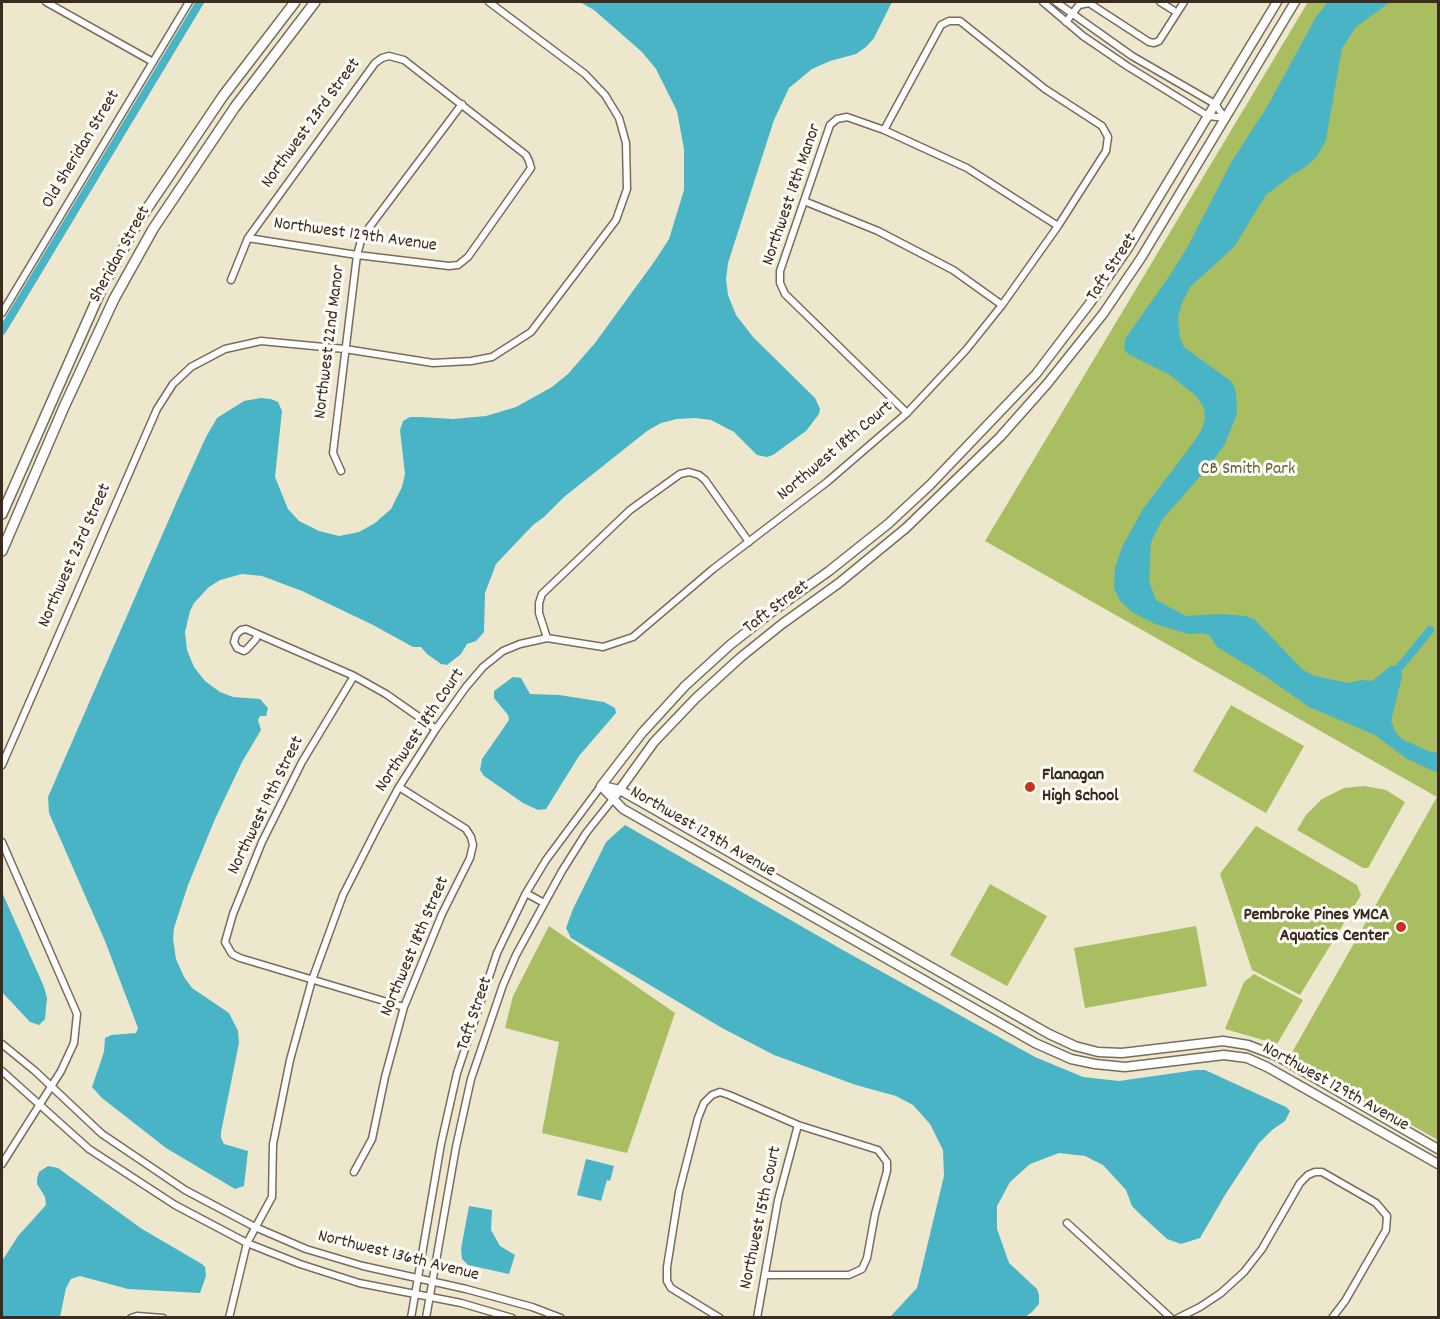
<!DOCTYPE html>
<style>
body{margin:0}
#map{position:relative;width:1440px;height:1319px;overflow:hidden;background:#ede8cd;font-family:Dekko,sans-serif}
canvas{display:block}
.frame{position:absolute;inset:0;border:3px solid #3b2a1e;pointer-events:none}
</style>
<div id="map">
<canvas width="1440" height="1319"></canvas>
<div class="frame"></div>
</div>
<script>
const ctx = document.querySelector('canvas').getContext('2d');
ctx.lineJoin = 'round';
function paint(path, color) {
  ctx.fillStyle = color;
  ctx.fill(path, 'evenodd');
}
function shape(rows) {
  const path = new Path2D();
  for (const r of rows) {
    path.moveTo(r[0], r[1]);
    for (let i = 2; i < r.length; i += 2) path.lineTo(r[i], r[i + 1]);
  }
  return path;
}
function stroke(path, color, width, dash) {
  ctx.strokeStyle = color;
  ctx.lineWidth = width;
  ctx.lineCap = dash ? 'butt' : 'round';
  ctx.setLineDash(dash || []);
  ctx.stroke(path);
}
function drawText(font, color, halo, rows, align = 'center') {
  ctx.font = font + ' Dekko,sans-serif';
  ctx.lineWidth = 6;
  ctx.setLineDash([]);
  ctx.textBaseline = 'middle';
  ctx.strokeStyle = halo;
  ctx.fillStyle = color;
  for (const [text, x, y, turn = 0] of rows) {
    ctx.save();
    ctx.translate(x, y);
    ctx.rotate((+turn || 0) * Math.PI / 180);
    ctx.textAlign = isNaN(turn) ? turn : align;
    if (halo) ctx.strokeText(text, 0, 0);
    ctx.fillText(text, 0, 0);
    ctx.restore();
  }
}
const green = shape([
 [1308,2,1438,2,1438,1140,1290,1056,1437,797,985,541],
 [1231,705,1304,746,1266,813,1193,771],
 [1364,786,1386,790,1405,802,1368,868,1363,868,1297,830,1306,815,1322,799,1344,788],
 [1256,826,1357,885,1361,895,1300,995,1252,970,1220,874],
 [990,884,1047,916,1007,986,950,955],
 [549,926,675,1013,627,1153,542,1133,559,1042,505,1028,513,996],
 [1196,926,1207,986,1085,1008,1074,948],
 [1254,974,1303,1000,1277,1044,1225,1029,1244,982]
]);
const water = shape([
 [580,2,892,2,874,38,866,47,856,54,830,61,812,69,789,88,774,120,728,263,726,279,728,295,736,315,753,337,815,398,820,409,819,414,806,431,773,455,767,457,757,455,734,432,711,420,695,418,677,419,661,423,647,431,564,497,544,517,533,525,496,564,485,593,484,632,476,641,467,644,461,654,447,665,441,664,427,654,421,647,413,647,373,625,302,591,262,576,242,574,220,580,209,587,194,603,190,611,185,632,187,650,194,667,205,681,220,692,233,697,260,699,268,708,266,716,260,716,258,720,261,730,242,762,215,819,188,885,174,928,173,939,176,959,184,977,192,988,229,1013,238,1031,239,1043,221,1132,221,1138,224,1144,248,1151,244,1186,235,1189,166,1148,102,1098,92,1087,104,1052,105,1038,111,1035,136,1033,138,1028,105,941,49,813,48,797,177,501,206,437,217,418,244,401,261,398,271,399,278,402,282,411,275,477,288,509,299,521,319,531,339,536,359,532,375,523,391,509,402,487,405,474,400,430,403,421,410,417,420,417,453,419,486,416,516,407,552,387,568,374,595,343,654,262,669,239,684,190,684,149,677,111,656,69,642,52,594,10],
 [1328,2,1390,2,1356,27,1342,48,1326,140,1317,156,1307,166,1292,175,1266,195,1234,247,1190,287,1182,303,1178,317,1180,338,1184,347,1232,382,1236,392,1237,414,1225,444,1209,466,1162,520,1151,542,1149,581,1156,600,1186,616,1221,614,1246,616,1255,620,1303,670,1315,676,1348,683,1362,680,1372,681,1392,665,1399,668,1401,671,1402,677,1391,721,1396,733,1402,739,1430,752,1438,752,1438,773,1407,759,1375,735,1309,707,1265,676,1217,647,1210,636,1203,633,1189,634,1155,624,1132,612,1120,601,1114,588,1115,568,1122,547,1143,509,1190,447,1201,431,1205,419,1204,408,1196,396,1170,375,1128,354,1124,349,1125,339,1168,278,1188,246,1232,161,1267,107,1316,17],
 [513,677,521,678,530,694,559,695,604,702,615,708,616,713,579,756,546,809,538,810,523,803,484,776,480,770,482,759,509,720,508,715,494,698,494,691],
 [625,825,841,949,1035,1057,1083,1077,1119,1081,1196,1070,1205,1070,1286,1107,1290,1111,1285,1121,1272,1130,1259,1143,1225,1195,1200,1238,1181,1244,1167,1239,1142,1216,1132,1206,1126,1190,1103,1165,1085,1156,1059,1153,1030,1164,1010,1182,997,1206,997,1229,1009,1263,1037,1289,1039,1295,1039,1304,1032,1312,1023,1318,890,1317,917,1288,944,1176,943,1150,930,1124,913,1105,896,1096,856,1085,774,1055,722,1028,571,938,566,928,573,909,606,842],
 [2,892,44,987,47,998,45,1019,39,1025,30,1022,2,992],
 [586,1159,614,1166,610,1181,607,1180,601,1201,577,1195],
 [48,1166,58,1168,142,1229,202,1264,205,1267,206,1276,200,1293,128,1289,80,1276,71,1279,66,1288,60,1317,2,1317,2,1261,18,1236,46,1205,45,1197,37,1184,37,1179,39,1172],
 [469,1206,492,1210,491,1230,500,1246,515,1255,509,1274,468,1265,462,1259,461,1249]
]);
const canal = shape([
 [2,331,200,2],
 [1399,668,1430,630]
]);
const street = shape([
 [46,2,153,62],
 [1043,2,1083,36,1127,66,1208,116,1226,118],
 [1056,2,1132,56,1215,104,1225,118],
 [1160,2,1173,10],
 [1066,22,1079,5,1089,3,1149,42,1154,43,1159,41,1184,2],
 [804,201,878,231,953,270,1002,305],
 [231,280,248,238,375,63,382,58,389,56,404,60,526,155,529,161,531,168,468,257,458,265,449,266,357,255,248,238],
 [2,313,189,2],
 [907,413,785,294,780,283,780,271,830,125,837,119,847,117,884,130,967,168,1058,226],
 [341,471,333,453,357,255,362,237,462,104],
 [257,634,256,639,247,649,244,651,237,648,234,642,236,635,241,630,246,629,354,676,386,694,436,729],
 [547,638,539,613,539,603,542,594,630,510,680,474,689,472,699,475,705,480,749,542],
 [354,676,302,762,262,842,233,914,225,942,232,954,240,958,404,1007],
 [2,765,157,409,173,384,191,367,225,349,261,341,345,349,433,363,471,361,492,357,531,332,616,220,627,189,626,143,619,118,605,95,585,74,489,2],
 [2,842,77,1014,74,1043,61,1071,2,1164],
 [526,893,544,903],
 [2,1044,35,1071,102,1134,185,1190,255,1227,306,1249,363,1266,466,1289,532,1307,561,1318],
 [2,1071,89,1149,175,1205,247,1243,300,1264,359,1283,461,1303,512,1318],
 [354,1172,372,1139,385,1077,404,1007,442,914,470,858,473,845,471,837,466,829,399,787],
 [1067,1223,1171,1318],
 [131,1318,137,1316,163,1318],
 [229,1318,247,1243,272,1197,273,1144,290,1060,312,980,343,895,379,824,399,787,436,729,466,687,483,667,503,651,520,644,547,638,603,647,633,637,713,569,827,482,907,413,966,350,1002,305,1058,226,1106,151,1108,137,1102,126,1045,89,960,21,949,21,941,25,884,130],
 [411,1318,441,1144,457,1073,497,953,526,893,546,860,601,786],
 [426,1318,456,1147,471,1079,503,985,516,955,562,871,586,833,613,799],
 [720,1318,671,1288,667,1281,667,1267,679,1192,698,1118,704,1103,712,1095,720,1092,729,1095,798,1125,878,1150,887,1162,887,1171,875,1214,867,1258,862,1269,849,1275,765,1275],
 [757,1318,778,1200,798,1125],
 [1178,1318,1200,1307,1221,1293,1244,1272,1262,1249,1300,1183,1308,1175,1315,1172,1322,1172,1376,1203,1387,1216,1386,1230,1345,1301,1332,1318]
]);
const secondary = shape([
 [601,786,642,733,685,686,730,645,773,611,829,571,888,524,930,485,1036,374,1090,303,1128,248,1277,2],
 [601,786,623,809,1035,1043,1071,1059,1095,1064,1125,1067,1224,1055,1247,1058,1267,1067,1438,1164],
 [602,786,620,790,1049,1034,1075,1046,1098,1052,1122,1053,1223,1041,1248,1045,1277,1056,1438,1149],
 [613,799,654,742,696,698,741,657,782,624,839,583,906,528,1000,437,1047,384,1103,314,1141,258,1295,2]
]);
const primary = shape([
 [2,514,102,288,138,222,223,96,295,2],
 [2,551,64,407,114,299,153,229,235,107,315,2]
]);
const markers = [
 [1030,787,6,"#c8321e"],
 [1401,927,6,"#c8321e"]
];
const streetNames = [
 ["Northwest 23rd Street",312,124,-54],
 ["Old Sheridan Street",82,150,-59],
 ["Northwest 18th Manor",793,195,-71],
 ["Northwest 129th Avenue",355,236,8],
 ["Sheridan Street",121,255,-61],
 ["Taft Street",1113,268,-57],
 ["Northwest 22nd Manor",331,342,-83],
 ["Northwest 18th Court",836,452,-40],
 ["Northwest 23rd Street",76,556,-66],
 ["Taft Street",777,608,-37],
 ["Northwest 18th Court",421,731,-56],
 ["Northwest 19th Street",267,806,-64],
 ["Northwest 129th Avenue",702,833,30],
 ["Northwest 18th Street",416,947,-67],
 ["Taft Street",476,1014,-71],
 ["Northwest 129th Avenue",1335,1088,29],
 ["Northwest 15th Court",762,1218,-78],
 ["Northwest 136th Avenue",398,1257,14]
];
const parkNames = [
 ["CB Smith Park",1248,471]
];
const poiNames = [
 ["Flanagan",1042,777],
 ["High School",1042,798],
 ["Pembroke Pines YMCA",1389,917,"right"],
 ["Aquatics Center",1389,938,"right"]
];
paint(green, '#a9bd61');
paint(water, '#49b4c6');
stroke(canal, '#49b4c6', 8);
stroke(street, '#796c5b', 9);
stroke(secondary, '#796c5b', 11);
stroke(primary, '#796c5b', 12);
stroke(street, '#fff', 6);
stroke(secondary, '#fff', 8);
stroke(primary, '#fff', 9);
for (const [x, y, r, color] of markers) {
  const dot = new Path2D();
  dot.arc(x, y, r, 0, 2 * Math.PI);
  ctx.fillStyle = color;
  ctx.fill(dot);
  stroke(dot, '#fdfcf7', 2);
}
drawText('18px', '#3b2a1e', '#fdfcf7', streetNames);
drawText('18px', '#625d35', '#fdfcf7', parkNames);
drawText('bold 18px', '#3b2a1e', '#fdfcf7', poiNames, 'left');
</script>
